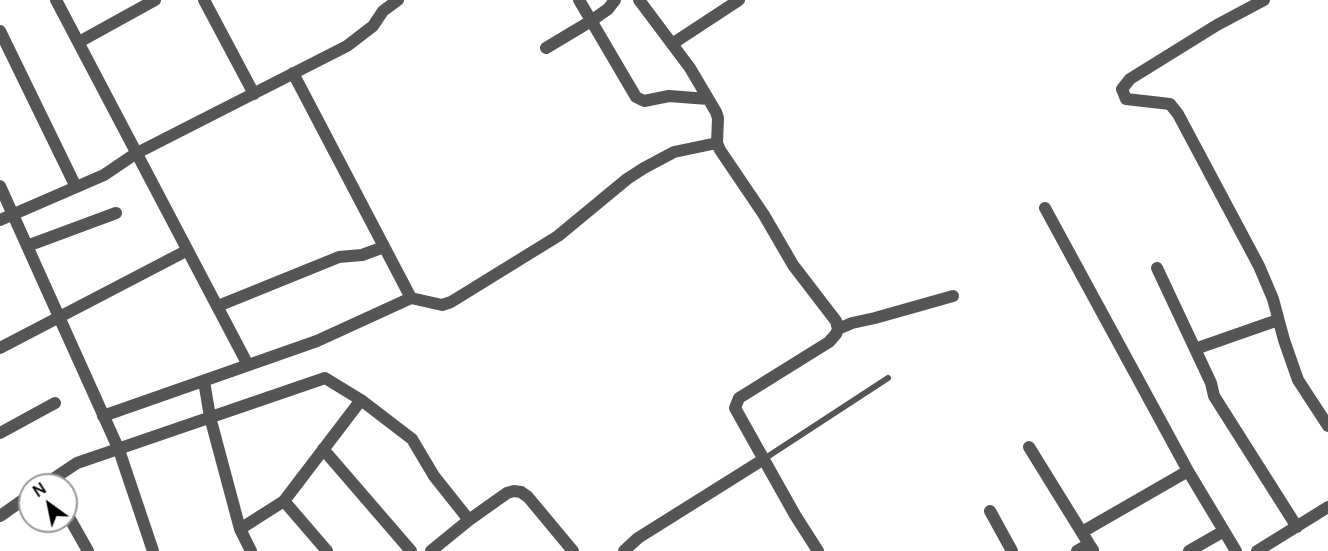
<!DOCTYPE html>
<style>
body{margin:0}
#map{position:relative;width:1328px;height:551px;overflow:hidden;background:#fff;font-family:Manrope,sans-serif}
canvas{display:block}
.north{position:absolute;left:18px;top:473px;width:60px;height:60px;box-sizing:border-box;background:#fff;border:2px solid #999;border-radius:50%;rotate:327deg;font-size:16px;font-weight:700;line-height:24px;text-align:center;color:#000}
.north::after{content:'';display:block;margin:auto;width:21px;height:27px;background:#000;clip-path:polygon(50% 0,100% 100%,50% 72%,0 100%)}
</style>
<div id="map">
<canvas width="1328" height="551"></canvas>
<div class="north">N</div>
</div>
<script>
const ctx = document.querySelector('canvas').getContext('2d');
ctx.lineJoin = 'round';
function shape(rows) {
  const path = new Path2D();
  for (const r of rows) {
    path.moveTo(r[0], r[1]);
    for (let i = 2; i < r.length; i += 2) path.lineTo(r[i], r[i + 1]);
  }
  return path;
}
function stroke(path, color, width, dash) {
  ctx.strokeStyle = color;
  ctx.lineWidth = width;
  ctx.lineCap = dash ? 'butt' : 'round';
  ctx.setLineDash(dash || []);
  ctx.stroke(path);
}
const service = shape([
 [764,459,888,378]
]);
const minor = shape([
 [56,0,248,365],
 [204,0,254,94],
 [579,0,636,97,644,101,669,96,708,99],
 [639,0,690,68,716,112,718,118,717,143,720,150,764,215,793,265,836,321,838,329,836,334,829,342,739,398,735,408,795,515,818,551],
 [1264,0,1217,25,1130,79,1122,89,1126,99,1170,104,1178,114,1259,266,1273,299,1284,340,1298,380,1328,426],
 [0,31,76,187],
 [79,42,155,0],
 [672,44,739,0],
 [546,48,591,21,608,9,615,0],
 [293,73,411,298],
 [0,186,119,450,153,551],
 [1045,208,1188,471],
 [0,220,104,175,135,154,347,46,373,26,383,11,398,0],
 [27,246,116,213],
 [1157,268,1211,383,1214,396,1297,527],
 [218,306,339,257,362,255,384,247],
 [838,329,852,323,875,318,953,296],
 [0,348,186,251],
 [1195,349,1278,320],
 [204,381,210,417,240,529],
 [103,416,317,341,411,298,442,305,451,302,558,236,627,179,644,168,674,152,717,143],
 [0,433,55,403],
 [1029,447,1089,544],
 [323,449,411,551],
 [44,485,77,463,325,378,361,400,412,439,434,476,469,520],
 [284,501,327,551],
 [990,511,1012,551],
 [66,512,88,551],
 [0,516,30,495],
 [1082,532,1188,471,1236,551],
 [251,551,240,529,284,501,361,400],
 [431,551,469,520,507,493,514,491,521,492,528,497,573,551],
 [624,551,638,538,764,459],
 [1077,551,1089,544,1093,550],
 [1189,551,1224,531],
 [1257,551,1328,507]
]);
stroke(service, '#555', 6);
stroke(minor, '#555', 12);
</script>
